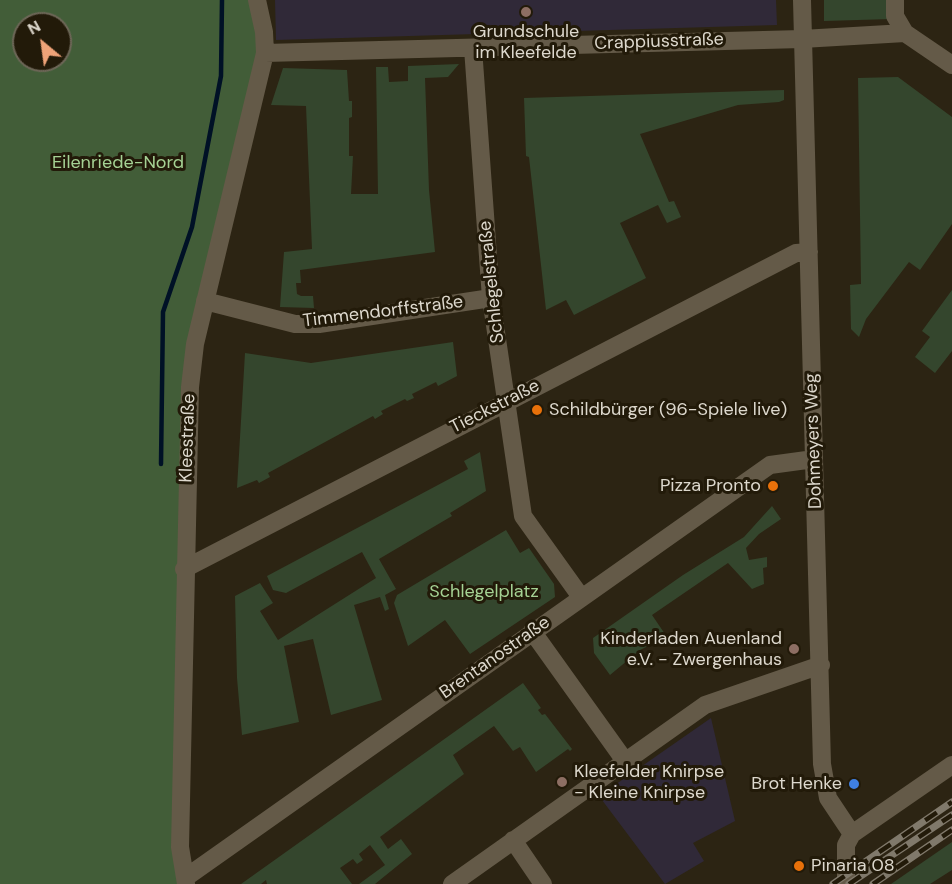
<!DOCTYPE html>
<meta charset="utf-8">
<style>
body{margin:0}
#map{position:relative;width:952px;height:884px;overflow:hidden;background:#2c2413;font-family:"DM Sans",sans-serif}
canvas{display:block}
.north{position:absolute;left:12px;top:12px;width:60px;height:60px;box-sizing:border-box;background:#221a09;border:2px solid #6d6657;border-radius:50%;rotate:331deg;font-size:16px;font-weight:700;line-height:24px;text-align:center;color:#ddd8cd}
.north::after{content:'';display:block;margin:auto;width:21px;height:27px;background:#efa378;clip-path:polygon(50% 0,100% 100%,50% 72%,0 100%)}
</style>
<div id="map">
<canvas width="952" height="884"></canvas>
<div class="north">N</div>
</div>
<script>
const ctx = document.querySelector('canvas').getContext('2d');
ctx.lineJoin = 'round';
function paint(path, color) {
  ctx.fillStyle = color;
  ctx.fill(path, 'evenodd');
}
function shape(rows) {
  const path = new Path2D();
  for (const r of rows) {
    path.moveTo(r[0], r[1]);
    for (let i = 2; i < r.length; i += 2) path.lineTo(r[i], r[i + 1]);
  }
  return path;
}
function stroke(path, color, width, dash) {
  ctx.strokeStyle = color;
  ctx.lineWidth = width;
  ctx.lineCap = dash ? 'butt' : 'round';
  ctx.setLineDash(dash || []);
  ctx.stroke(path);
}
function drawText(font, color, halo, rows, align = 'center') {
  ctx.font = font + ' "DM Sans",sans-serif';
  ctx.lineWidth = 6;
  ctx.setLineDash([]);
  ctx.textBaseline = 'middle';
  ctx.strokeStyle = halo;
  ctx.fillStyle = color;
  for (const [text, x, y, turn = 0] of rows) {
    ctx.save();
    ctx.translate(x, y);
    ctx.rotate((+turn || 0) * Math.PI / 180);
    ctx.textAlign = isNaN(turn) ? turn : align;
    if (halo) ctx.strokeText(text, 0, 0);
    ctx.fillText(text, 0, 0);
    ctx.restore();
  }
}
const education = shape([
 [275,0,776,0,777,25,276,40],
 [711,718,735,821,693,843,704,861,665,884,599,796]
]);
const green = shape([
 [824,0,892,0,892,19,824,21],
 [459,64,448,77,425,78,429,190,435,252,300,270,301,283,296,283,297,294,301,296,313,296,314,308,280,307,284,252,312,249,306,106,271,105,283,68,347,70,349,101,352,101,352,117,349,118,349,156,353,156,351,194,378,194,376,67,388,67,389,82,408,81,408,66],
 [898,77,952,117,952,224,920,270,909,262,866,319,859,337,851,329,850,285,861,284,858,78],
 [784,90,784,100,779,102,738,105,640,134,669,202,674,201,681,217,667,223,658,205,620,223,646,278,574,315,566,300,546,310,529,157,526,156,524,98],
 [952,290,952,351,935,373,915,357,930,337,922,331],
 [453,342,457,376,438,386,436,382,412,394,414,398,407,401,405,399,381,411,383,414,375,419,373,416,268,473,270,477,259,483,257,480,237,488,245,353,311,363],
 [480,452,486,491,450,513,452,516,379,559,396,589,385,595,389,609,385,611,380,597,354,605,382,700,331,715,313,639,284,646,299,722,242,735,237,678,235,596,260,583,273,603,260,611,278,640,376,578,362,552,286,593,273,590,267,576,468,469,464,461],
 [772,506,781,519,759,534,746,548,749,560,767,557,767,567,763,568,764,584,752,589,728,563,652,615,667,637,640,650,610,675,594,653,593,638,683,575,744,537],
 [506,530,520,553,529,548,554,584,555,597,470,654,445,620,408,646,394,603,397,595],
 [523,683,541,708,538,710,542,715,545,714,572,749,570,751,568,749,536,772,520,747,513,751,494,726,453,755,464,774,380,837,388,849,401,839,412,854,375,884,359,884,385,865,370,845,359,854,363,860,357,864,353,859,340,868,352,884,267,884,266,880,261,884,241,884],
 [952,842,952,870,930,884,891,884]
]);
const forest = shape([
 [0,0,257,0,264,32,195,344,186,884,0,884],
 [24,24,60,24,60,60,24,60]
]);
const stream = shape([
 [161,464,163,312,192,227,221,76,222,0]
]);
const minor = shape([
 [802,0,822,764,828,798,852,834],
 [895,0,895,16,905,33],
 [473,48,491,298,523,516,581,597],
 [265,53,802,39,905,33,952,65],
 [205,301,295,324,319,324,491,298],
 [184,569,796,253,809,252],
 [532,631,625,761],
 [513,840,543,884],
 [185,878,770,465,814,459],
 [186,884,180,847,190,387,195,344,265,53,264,32,257,0],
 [452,884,705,705,821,665],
 [846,884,846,845,852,834,952,765]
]);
const rail = shape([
 [833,884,952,802],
 [849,884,952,815],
 [873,884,952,830]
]);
const markers = [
 [526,12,6,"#8d6e63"],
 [537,410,6,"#e8710a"],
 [773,486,6,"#e8710a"],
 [794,649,6,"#8d6e63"],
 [562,782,6,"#8d6e63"],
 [854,784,6,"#3f7fe0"],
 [799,866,6,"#e8710a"]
];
const poiNames = [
 ["Grundschule",526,32,"center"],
 ["im Kleefelde",526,53,"center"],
 ["Schildbürger (96-Spiele live)",549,410],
 ["Pizza Pronto",761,486,"right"],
 ["Kinderladen Auenland",782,639,"right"],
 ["e.V. - Zwergenhaus",782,660,"right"],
 ["Kleefelder Knirpse",574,772],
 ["- Kleine Knirpse",574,793],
 ["Brot Henke",842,784,"right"],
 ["Pinaria 08",811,866]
];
const streetNames = [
 ["Crappiusstraße",659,42,-2],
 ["Schlegelstraße",492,282,-96],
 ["Timmendorffstraße",383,312,-7],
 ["Tieckstraße",495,407,-27],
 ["Kleestraße",188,438,-88],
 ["Dohmeyers Weg",814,441,-92],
 ["Brentanostraße",495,658,-35]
];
const parkNames = [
 ["Eilenriede-Nord",118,163],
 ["Schlegelplatz",484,592]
];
paint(education, '#302938');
paint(green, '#34462d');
paint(forest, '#425d38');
stroke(stream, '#001126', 4.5);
stroke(minor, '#645a48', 18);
stroke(rail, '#80796b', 7);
stroke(rail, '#221a09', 4.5, [14]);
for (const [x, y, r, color] of markers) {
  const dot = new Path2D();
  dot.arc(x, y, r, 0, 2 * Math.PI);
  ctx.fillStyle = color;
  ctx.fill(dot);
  stroke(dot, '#221a09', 2);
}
drawText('18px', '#ddd8cd', '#221a09', poiNames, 'left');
drawText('18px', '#ddd8cd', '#221a09', streetNames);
drawText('18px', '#a5d294', '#221a09', parkNames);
</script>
